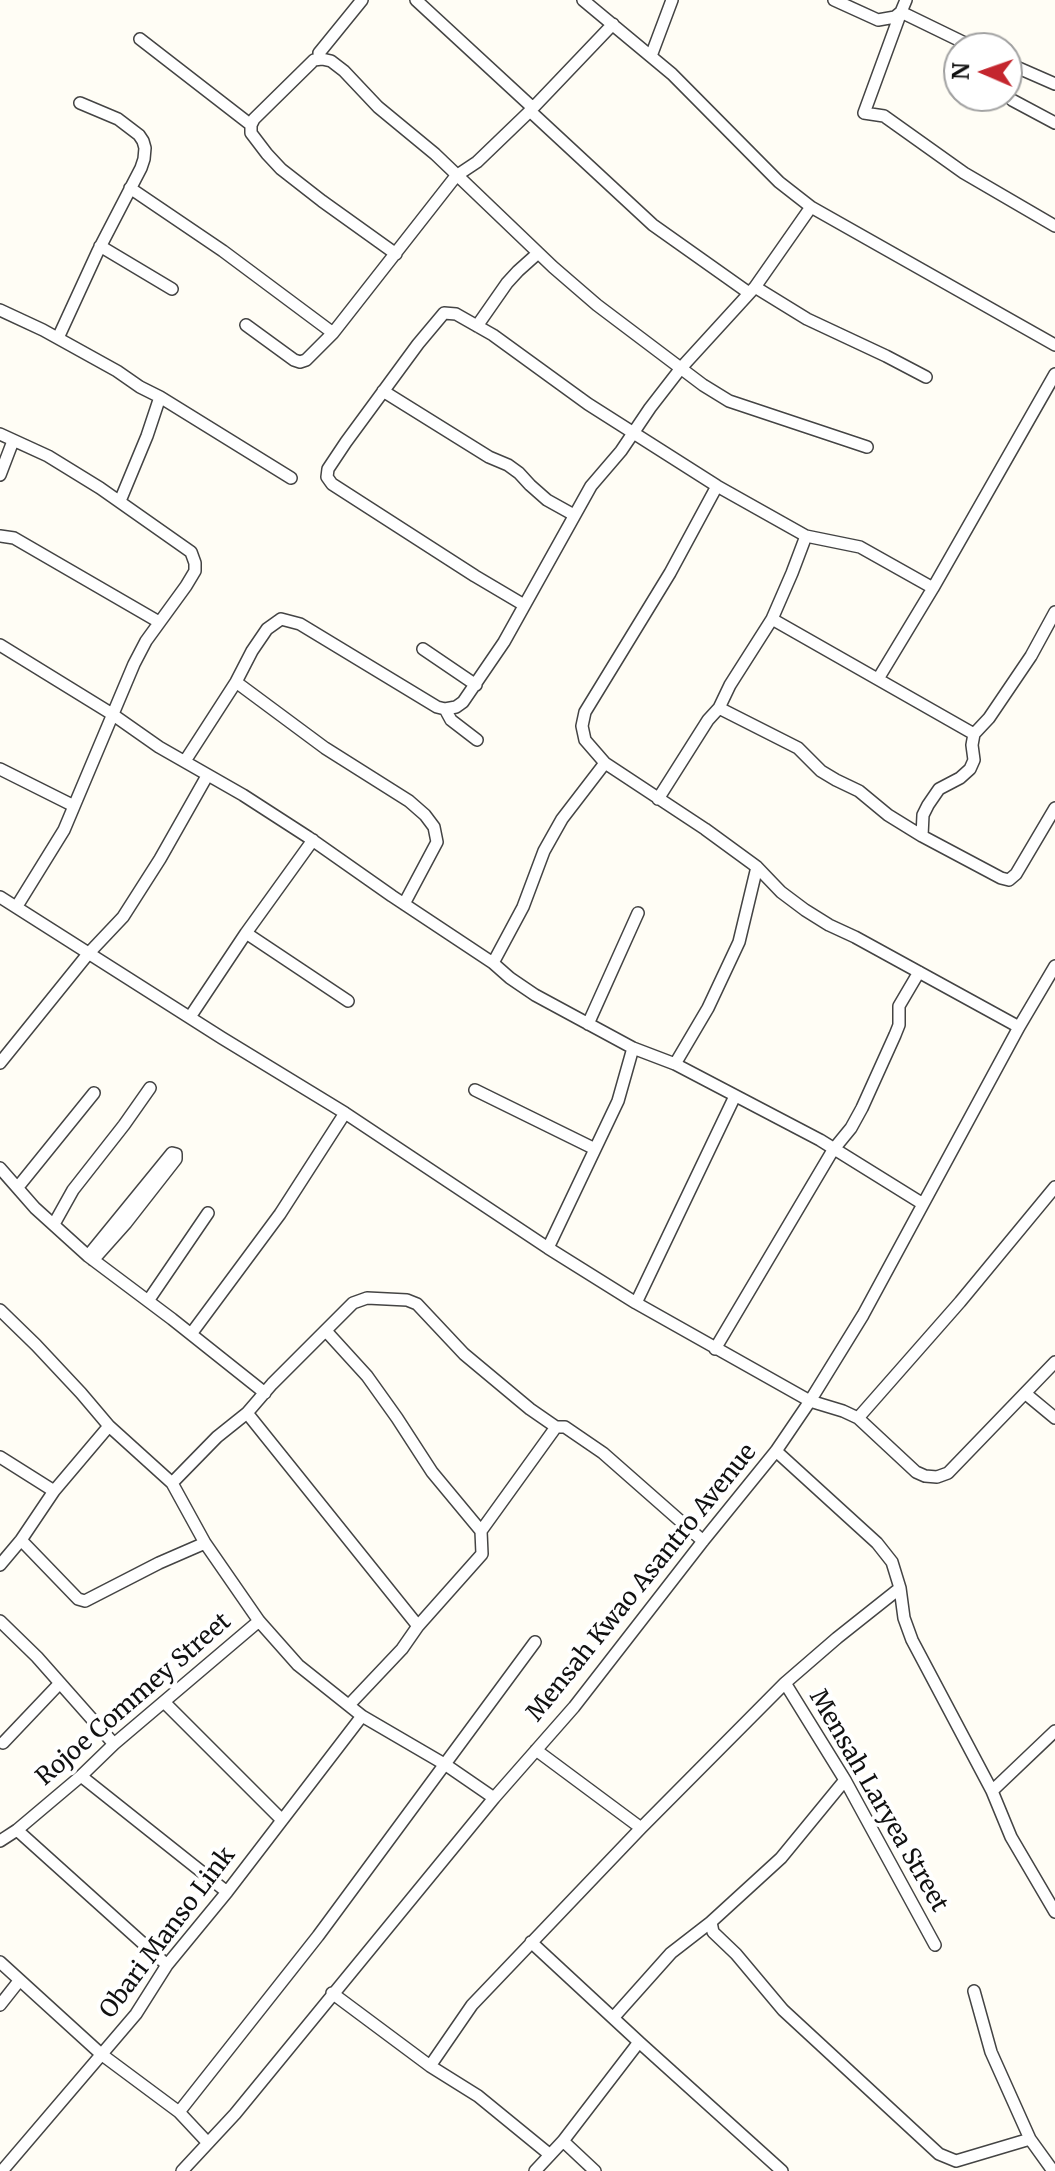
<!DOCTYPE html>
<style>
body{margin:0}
#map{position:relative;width:1055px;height:2171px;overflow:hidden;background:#fffdf5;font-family:Merriweather,serif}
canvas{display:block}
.north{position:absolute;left:943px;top:32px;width:80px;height:80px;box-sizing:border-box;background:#fff;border:2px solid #a0a0a0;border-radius:50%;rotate:272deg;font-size:22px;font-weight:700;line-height:32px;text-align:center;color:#111}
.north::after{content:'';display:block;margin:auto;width:28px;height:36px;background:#c4262e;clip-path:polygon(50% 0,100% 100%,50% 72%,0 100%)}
</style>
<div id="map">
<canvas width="1055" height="2171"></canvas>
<div class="north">N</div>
</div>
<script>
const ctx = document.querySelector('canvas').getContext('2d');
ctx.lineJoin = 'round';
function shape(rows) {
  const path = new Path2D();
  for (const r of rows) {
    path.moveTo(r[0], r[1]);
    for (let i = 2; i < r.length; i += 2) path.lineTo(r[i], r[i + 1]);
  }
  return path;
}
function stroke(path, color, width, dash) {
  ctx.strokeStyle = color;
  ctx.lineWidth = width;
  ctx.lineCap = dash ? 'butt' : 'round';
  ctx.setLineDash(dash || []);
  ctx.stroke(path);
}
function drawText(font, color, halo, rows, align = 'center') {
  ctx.font = font + ' Merriweather,serif';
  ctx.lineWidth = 8;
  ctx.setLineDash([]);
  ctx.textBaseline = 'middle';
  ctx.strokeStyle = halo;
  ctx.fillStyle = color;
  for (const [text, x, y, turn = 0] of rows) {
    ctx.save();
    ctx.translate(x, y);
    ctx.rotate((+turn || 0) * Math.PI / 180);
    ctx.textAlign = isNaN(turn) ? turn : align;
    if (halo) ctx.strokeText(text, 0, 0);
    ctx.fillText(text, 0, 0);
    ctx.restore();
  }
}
const minor = shape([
 [416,0,533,108],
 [583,0,672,74,779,182,811,207,1055,345],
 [834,0,878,20,895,17,901,12,906,0],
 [140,39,251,125,251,133,267,154,281,169,322,201,396,254],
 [975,48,901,12,864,113,884,116,964,173,1055,226],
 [319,53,362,0],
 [651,56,672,0],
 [1007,63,1055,84],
 [1012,100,1055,123],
 [530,111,653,225,749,293],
 [251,125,254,119,314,60,322,59,331,61,344,71,378,107,435,154,553,267,597,305,703,385,729,401,867,447],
 [130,188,223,251,333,333],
 [100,246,172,289],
 [755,287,807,319,886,356,926,377],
 [0,310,43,330,117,371,140,387,160,397,291,478],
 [246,325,294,360,300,362,306,360,333,333,456,176,477,162,530,111,613,24],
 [477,326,507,283,518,271,537,254],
 [58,338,98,251,141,168,144,159,145,148,143,141,139,135,118,119,80,103],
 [383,391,489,457,508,465,519,473,530,485,547,500,574,515],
 [0,434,48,456,100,488,191,552,195,563,195,571,186,586,146,641,134,664,64,830,17,906],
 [0,475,13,441],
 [717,486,670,573,585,712,582,726,585,740,605,763,705,829,757,867,781,892,805,910,829,925,855,937,1019,1027],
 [120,501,147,436,160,397],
 [0,536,14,538,159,622],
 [524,605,475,576,332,484,327,477,328,469,346,442,418,344,444,313,456,314,493,335,588,404,717,486,806,536,860,547,933,588],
 [772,619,974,734],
 [0,645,112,714,159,747,243,795,308,837,392,896,493,963,510,978,535,995,633,1048,675,1064,820,1140,923,1204],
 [423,649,476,685],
 [878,679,933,588,1055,374],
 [236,682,325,748,409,801,425,815,434,827,437,842,404,904],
 [719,708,798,748,821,771,836,780,859,791,888,815,922,836,1001,878,1009,880,1016,874,1055,808],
 [445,709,451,720,477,740],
 [185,761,236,682,252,651,267,629,281,619,300,624,437,707,445,709,456,707,463,702,504,642,591,486,621,451,650,408,681,368,755,287,811,207],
 [0,769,74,806],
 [658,799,708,720,719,708,730,685,772,619,792,573,806,536],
 [922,836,923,815,928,805,939,789,960,778,970,769,974,760,972,745,974,734,989,718,1031,656,1055,612],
 [0,897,222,1038,345,1113,548,1248,636,1303,810,1401,843,1411,858,1418,916,1472,925,1476,937,1477,948,1473,1055,1362],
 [246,933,348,1001],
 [493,963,523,907,544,851,562,819,605,763],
 [190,1017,246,933,313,840],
 [588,1024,638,913],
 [0,1063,88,954,123,917,160,859,207,776],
 [675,1064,708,1008,739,942,757,867],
 [475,1090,595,1149],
 [0,1168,35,1208,88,1256,172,1319,265,1393],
 [18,1187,94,1093],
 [54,1224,73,1190,124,1125,150,1088],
 [548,1248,618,1101,633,1048],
 [88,1256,172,1153,176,1154,176,1159,126,1223,93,1260],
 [148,1301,208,1213],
 [636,1303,735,1096],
 [0,1310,36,1345,81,1393,109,1426,172,1483,205,1543,259,1621,298,1665,362,1716,446,1765,494,1798],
 [326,1331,367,1376,397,1418,432,1472,481,1531],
 [191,1334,280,1214,345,1113],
 [715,1349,833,1150,851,1128,862,1108,895,1035,899,1025,899,1006,919,972],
 [1026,1394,1055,1418],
 [247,1413,418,1626,402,1649,349,1705],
 [858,1418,960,1302,1055,1187],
 [776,1451,877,1543,892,1562,900,1588,904,1618,912,1640,992,1791,1011,1837,1055,1912],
 [0,1457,54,1491],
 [172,1483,217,1437,247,1413,272,1384,353,1303,367,1298,407,1300,417,1304,464,1354,530,1409,556,1427],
 [21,1540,78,1599,85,1601,159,1563,205,1543],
 [0,1565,21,1540,54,1491,109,1426],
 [900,1588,837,1638,785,1683,845,1780,935,1945],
 [0,1621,37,1657,114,1744],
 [418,1626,482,1554,481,1531,556,1427,565,1427,603,1453,703,1541],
 [165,1703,281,1819],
 [3,1743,60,1683],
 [536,1750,641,1828],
 [81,1776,227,1892],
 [845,1780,781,1858,711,1922,713,1932,736,1954,783,2010,939,2154,956,2161,1030,2139,1053,2171],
 [992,1791,1055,1731],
 [17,1830,167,1965],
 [0,1841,17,1830,81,1776,114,1744,259,1621],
 [531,1942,639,2042],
 [0,1962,101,2054,179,2112,208,2143],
 [974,1991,991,2052,1030,2139],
 [332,1993,430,2066,478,2096,549,2154],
 [0,2005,19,1981],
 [613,2018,671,1953,711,1922],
 [430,2066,472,2005,641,1828,785,1683],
 [179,2112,318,1936,535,1642],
 [563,2141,595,2171],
 [2,2171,136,2014,167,1965,227,1892,362,1716],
 [182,2171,235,2114,494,1798,574,1707,703,1541,776,1451,810,1401,863,1315,1019,1027,1055,966],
 [535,2171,563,2141,639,2042,782,2171]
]);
const streetNames = [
 ["Mensah Kwao Asantro Avenue",642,1583,-51],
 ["Rojoe Commey Street",134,1700,-41],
 ["Mensah Laryea Street",878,1801,60],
 ["Obari Manso Link",168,1933,-53]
];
stroke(minor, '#444', 14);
stroke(minor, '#fff', 11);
drawText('24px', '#111', '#fff', streetNames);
</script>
